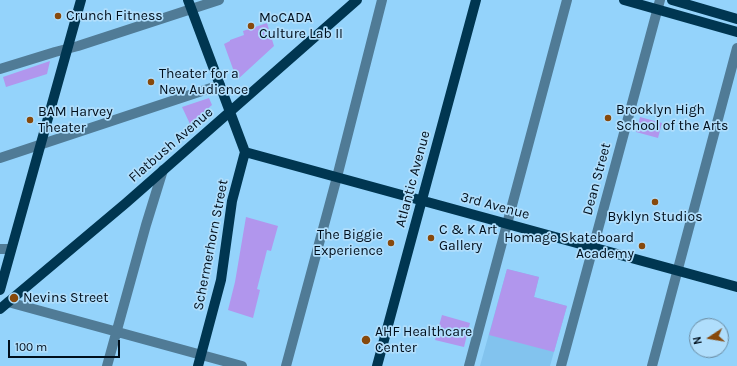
<!DOCTYPE html>
<style>
body{margin:0}
#map{position:relative;width:737px;height:366px;overflow:hidden;background:#94d3fb;font-family:Karla,sans-serif}
canvas{display:block}
.north{position:absolute;left:689px;top:318px;width:40px;height:40px;box-sizing:border-box;background:#b0defc;border:1px solid #6a8ba2;border-radius:50%;rotate:258deg;font-size:11px;font-weight:700;line-height:16px;text-align:center;color:#000f1c}
.north::after{content:'';display:block;margin:auto;width:14px;height:18px;background:#87490c;clip-path:polygon(50% 0,100% 100%,50% 72%,0 100%)}
.scale{position:absolute;left:8px;top:340px;width:112px;height:18px;box-sizing:border-box;border:2px solid #000f1c;border-top:0;padding-left:5px;font-size:12px;line-height:14px;white-space:nowrap;color:#000f1c;-webkit-text-stroke:3px #b0defc;paint-order:stroke}
</style>
<div id="map">
<canvas width="737" height="366"></canvas>
<div class="north">N</div>
<div class="scale">100 m</div>
</div>
<script>
const ctx = document.querySelector('canvas').getContext('2d');
ctx.lineJoin = 'round';
function paint(path, color) {
  ctx.fillStyle = color;
  ctx.fill(path, 'evenodd');
}
function shape(rows) {
  const path = new Path2D();
  for (const r of rows) {
    path.moveTo(r[0], r[1]);
    for (let i = 2; i < r.length; i += 2) path.lineTo(r[i], r[i + 1]);
  }
  return path;
}
function stroke(path, color, width, dash) {
  ctx.strokeStyle = color;
  ctx.lineWidth = width;
  ctx.lineCap = dash ? 'butt' : 'round';
  ctx.setLineDash(dash || []);
  ctx.stroke(path);
}
function drawText(font, color, halo, rows, align = 'center') {
  ctx.font = font + ' Karla,sans-serif';
  ctx.lineWidth = 3.5;
  ctx.setLineDash([]);
  ctx.textBaseline = 'middle';
  ctx.strokeStyle = halo;
  ctx.fillStyle = color;
  for (const [text, x, y, turn = 0] of rows) {
    ctx.save();
    ctx.translate(x, y);
    ctx.rotate((+turn || 0) * Math.PI / 180);
    ctx.textAlign = isNaN(turn) ? turn : align;
    if (halo) ctx.strokeText(text, 0, 0);
    ctx.fillText(text, 0, 0);
    ctx.restore();
  }
}
const built = shape([
 [507,269,539,277,534,297,567,306,550,366,480,366]
]);
const green = shape([
 [267,23,274,46,237,80,224,44,230,41,230,40,244,35,243,31],
 [50,61,47,74,6,87,3,77],
 [209,98,212,105,190,124,182,107],
 [640,117,662,123,658,138,636,132],
 [246,217,278,226,271,251,267,250,257,289,260,290,253,318,228,310,235,282],
 [507,269,539,277,534,297,567,306,554,352,489,335],
 [442,315,470,323,464,347,435,340]
]);
const minor = shape([
 [0,69,55,52,78,46,219,0],
 [0,158,220,85],
 [0,249,11,249],
 [8,302,242,366],
 [107,366,146,225,163,170],
 [286,366,337,177,382,0],
 [469,366,567,0],
 [561,366,660,0],
 [652,366,737,48]
]);
const major = shape([
 [188,0,245,152],
 [624,0,737,32],
 [672,0,737,19],
 [245,152,737,287],
 [0,290,81,0],
 [0,309,126,203,357,0],
 [198,366,221,280,232,201,245,152],
 [377,366,476,0]
]);
const markers = [
 [58,16,4,"#87490c"],
 [251,26,4,"#87490c"],
 [151,82,4,"#87490c"],
 [608,118,4,"#87490c"],
 [30,120,4,"#87490c"],
 [655,202,4,"#87490c"],
 [431,238,4,"#87490c"],
 [391,243,4,"#87490c"],
 [642,246,4,"#87490c"],
 [14,298,5,"#87490c"],
 [366,340,5,"#87490c"]
];
const poiNames = [
 ["Crunch Fitness",66,16],
 ["MoCADA",259,18],
 ["Culture Lab II",259,34],
 ["Theater for a",159,74],
 ["New Audience",159,90],
 ["Brooklyn High",616,110],
 ["School of the Arts",616,126],
 ["BAM Harvey",38,112],
 ["Theater",38,128],
 ["Byklyn Studios",655,217,"center"],
 ["C & K Art",439,230],
 ["Gallery",439,246],
 ["The Biggie",383,235,"right"],
 ["Experience",383,251,"right"],
 ["Homage Skateboard",634,238,"right"],
 ["Academy",634,254,"right"],
 ["Nevins Street",23,298],
 ["AHF Healthcare",375,332],
 ["Center",375,348]
];
const streetNames = [
 ["Flatbush Avenue",171,145,-41],
 ["Atlantic Avenue",413,179,-75],
 ["Dean Street",597,179,-75],
 ["3rd Avenue",495,206,15],
 ["Schermerhorn Street",211,245,-79]
];
paint(built, '#82c3ee');
paint(green, '#b196ed');
stroke(minor, '#507b96', 10);
stroke(major, '#003651', 10);
for (const [x, y, r, color] of markers) {
  const dot = new Path2D();
  dot.arc(x, y, r, 0, 2 * Math.PI);
  ctx.fillStyle = color;
  ctx.fill(dot);
  stroke(dot, '#b0defc', 1.5);
}
drawText('14px', '#000f1c', '#b0defc', poiNames, 'left');
drawText('14px', '#000f1c', '#b0defc', streetNames);
</script>
